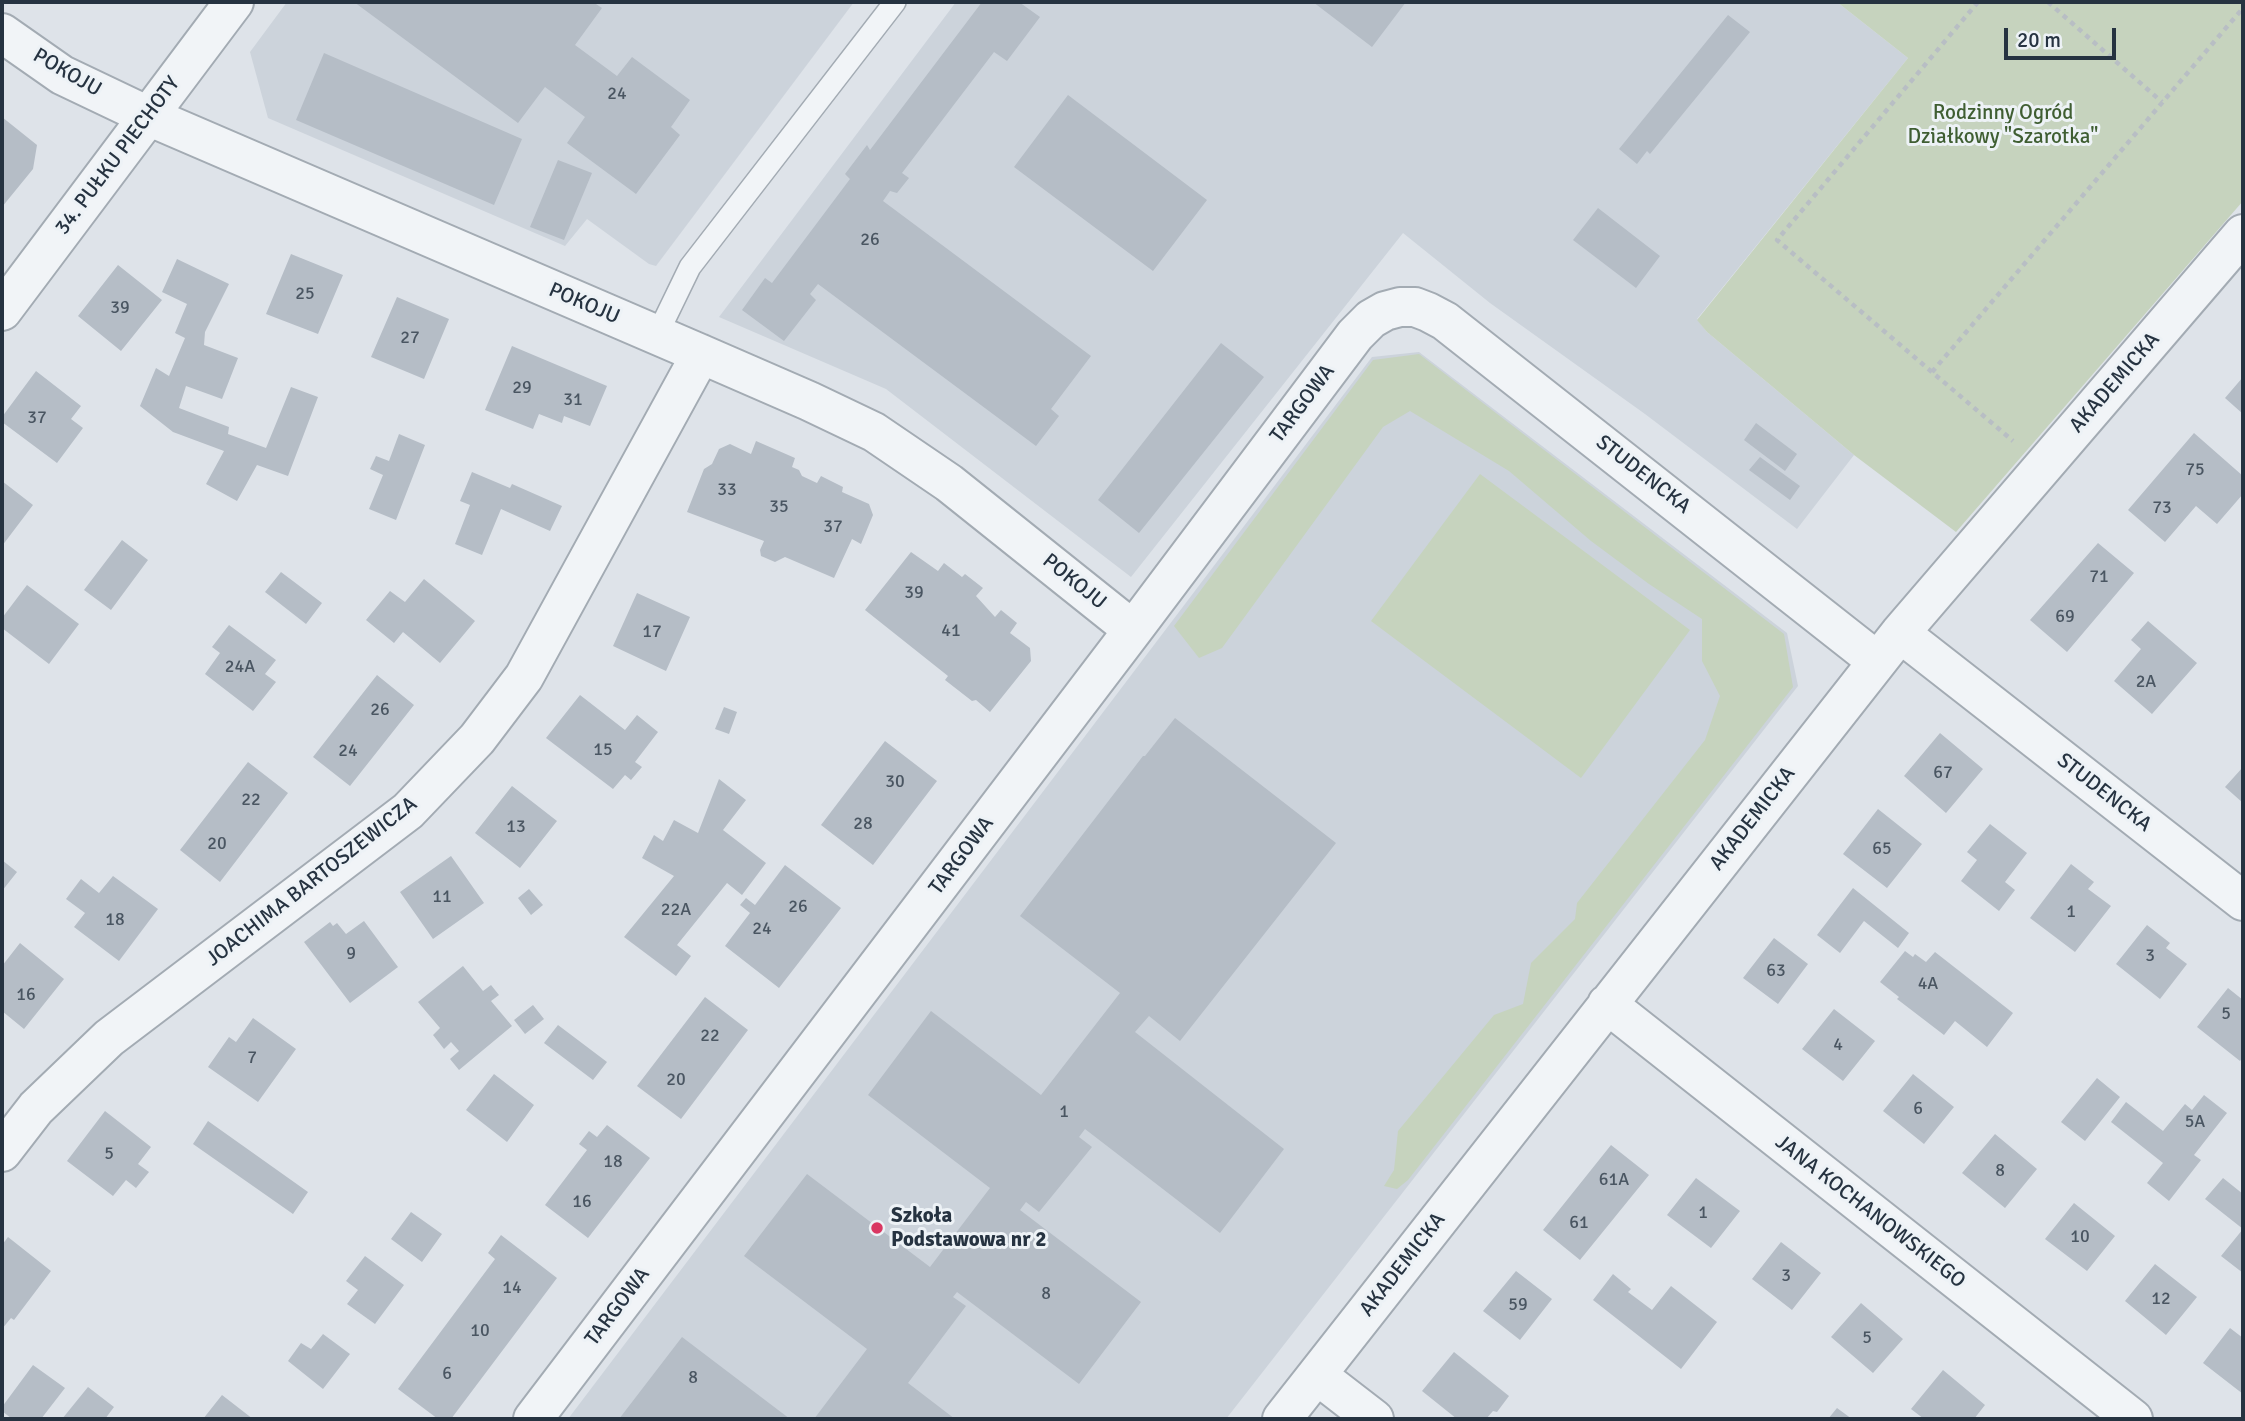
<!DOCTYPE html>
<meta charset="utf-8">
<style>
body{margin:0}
#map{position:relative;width:2245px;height:1421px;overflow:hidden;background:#dee3e9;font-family:Signika,sans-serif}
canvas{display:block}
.frame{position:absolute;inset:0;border:4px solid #263341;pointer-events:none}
.scale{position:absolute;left:2004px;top:28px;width:112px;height:32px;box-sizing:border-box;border:4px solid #263341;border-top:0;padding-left:9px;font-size:21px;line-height:24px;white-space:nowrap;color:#263341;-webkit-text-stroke:5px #edf2f6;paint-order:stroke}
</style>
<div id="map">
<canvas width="2245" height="1421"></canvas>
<div class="frame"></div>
<div class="scale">20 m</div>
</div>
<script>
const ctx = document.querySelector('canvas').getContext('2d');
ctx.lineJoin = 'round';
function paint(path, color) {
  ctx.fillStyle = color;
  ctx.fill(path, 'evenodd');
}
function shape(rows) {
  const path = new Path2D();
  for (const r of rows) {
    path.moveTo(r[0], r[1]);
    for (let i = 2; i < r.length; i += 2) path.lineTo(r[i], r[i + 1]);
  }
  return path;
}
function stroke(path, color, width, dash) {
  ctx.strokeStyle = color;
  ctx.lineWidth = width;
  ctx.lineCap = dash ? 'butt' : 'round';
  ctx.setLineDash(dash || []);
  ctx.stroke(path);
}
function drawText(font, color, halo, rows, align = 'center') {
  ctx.font = font + ' Signika,sans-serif';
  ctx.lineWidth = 6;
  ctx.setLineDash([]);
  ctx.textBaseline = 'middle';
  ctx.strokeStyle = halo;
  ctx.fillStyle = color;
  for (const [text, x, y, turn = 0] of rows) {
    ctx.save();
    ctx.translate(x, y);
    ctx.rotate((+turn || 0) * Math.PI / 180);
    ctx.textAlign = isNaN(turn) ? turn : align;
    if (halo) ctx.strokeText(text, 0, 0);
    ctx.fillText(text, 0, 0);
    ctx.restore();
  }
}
const built = shape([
 [287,2,854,2,656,266,649,264,587,219,565,246,268,118,250,52],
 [956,2,1837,2,1908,58,1697,319,1707,332,1854,455,1797,529,1645,414,1490,303,1403,233,1131,577,886,389,719,317],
 [1419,352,1787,633,1798,686,1226,1419,568,1419,1372,357]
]);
const green = shape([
 [1837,2,2243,2,2243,201,1956,532,1854,455,1707,332,1697,320,1908,58],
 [1419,354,1784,634,1793,687,1408,1180,1397,1189,1384,1186,1394,1170,1398,1131,1494,1015,1523,1004,1531,963,1575,919,1577,903,1705,740,1720,696,1702,661,1702,619,1649,584,1591,541,1509,471,1410,411,1383,427,1222,648,1199,658,1174,626,1373,360],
 [1480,474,1690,630,1581,778,1371,621]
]);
const building = shape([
 [354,2,593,2,602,8,575,45,617,76,632,57,690,100,671,127,680,135,636,194,567,143,585,117,545,87,518,123],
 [982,2,1019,2,1040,17,1007,61,994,52,902,173,909,178,897,193,890,191,883,201,1091,356,1051,409,1059,416,1036,446,818,284,810,294,816,300,784,341,742,310,765,278,772,283,850,179,845,174,867,145,870,150],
 [1313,2,1406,2,1372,47],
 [1728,15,1750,32,1650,154,1647,151,1637,164,1619,149],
 [324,53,522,139,494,205,296,120],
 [1068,95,1207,200,1153,271,1014,167],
 [2,117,37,145,33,169,2,207],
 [558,160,592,173,564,240,530,227],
 [1598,208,1660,256,1636,288,1573,240],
 [291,254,343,275,318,334,266,314],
 [177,259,229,284,205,332,204,345,238,358,222,399,186,386,179,408,229,427,228,434,266,448,291,387,318,397,288,476,257,465,237,501,206,484,224,451,173,432,140,406,156,368,169,376,185,338,175,333,187,304,162,292],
 [118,265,162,300,121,351,78,316],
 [397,297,449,319,424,379,371,357],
 [1221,343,1264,377,1139,533,1098,500],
 [512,346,607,386,590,426,564,416,562,423,539,414,533,429,485,410],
 [36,371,81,406,71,419,83,428,57,463,2,422,2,417],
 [2243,377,2243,414,2225,398],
 [1756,423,1797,454,1785,471,1744,440],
 [2194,433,2243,476,2243,494,2217,524,2196,506,2165,542,2128,510],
 [399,434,425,445,396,520,369,509,383,475,370,469,376,456,389,461],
 [756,441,795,458,792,467,799,470,802,476,817,483,821,476,843,487,842,492,869,504,873,515,861,544,852,539,834,578,785,557,775,562,761,556,760,550,764,541,687,512,704,469,712,464,719,449,730,444,751,454],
 [1760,457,1800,486,1790,500,1749,470],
 [472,472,510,488,512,484,562,506,550,531,501,509,482,555,455,544,470,505,460,501],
 [2,481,33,505,2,546],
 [122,540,148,560,111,610,84,590],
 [2098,543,2134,573,2067,652,2030,620],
 [911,552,938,571,944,563,962,577,965,574,983,588,976,596,995,617,1001,610,1017,623,1010,633,1030,648,1031,661,990,712,976,700,972,701,945,680,948,676,865,610],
 [281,572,322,603,306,624,265,592],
 [424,579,475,621,440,663,403,632,394,643,366,620,390,591,405,602],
 [27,585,79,624,49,664,2,628,2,618],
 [637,593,690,617,666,671,613,646],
 [2148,621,2197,663,2152,714,2114,681,2141,649,2131,640],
 [229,625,276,660,265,674,276,682,253,711,205,674,220,653,212,647],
 [377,675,414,705,350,786,313,757],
 [580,695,625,730,637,715,658,732,635,762,642,767,631,780,625,775,613,789,546,738],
 [724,707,737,712,729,734,715,729],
 [1175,718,1336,843,1180,1041,1149,1016,1135,1032,1284,1149,1220,1233,1085,1129,1079,1137,1092,1147,1039,1212,1026,1202,1020,1210,1141,1302,1079,1384,957,1292,953,1297,966,1306,908,1383,955,1419,814,1419,867,1349,744,1256,807,1174,930,1267,990,1188,868,1095,931,1011,1041,1095,1120,993,1020,916,1143,756,1145,756],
 [1940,733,1983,769,1946,813,1904,776],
 [885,741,937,781,873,865,821,825],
 [248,762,288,793,220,882,180,850],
 [2243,767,2243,803,2225,787],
 [719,779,746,800,723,830,766,863,742,895,727,883,677,945,691,956,676,976,624,937,674,876,642,858,654,835,663,841,674,820,698,833],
 [512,786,557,821,520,868,475,833],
 [1878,809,1922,844,1887,888,1843,854],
 [1990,824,2027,853,2005,882,2015,890,1999,911,1961,881,1977,860,1967,852],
 [451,856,484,903,433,939,400,892],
 [2,860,17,872,2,891],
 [2071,864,2094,882,2088,889,2111,906,2075,952,2030,918],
 [785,865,841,908,779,988,725,946,750,913,740,905,746,898,755,905],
 [113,876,158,909,119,961,74,927,85,913,66,899,81,879,99,893],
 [1853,888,1909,933,1898,948,1864,921,1840,953,1817,935],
 [529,889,543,905,531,915,518,898],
 [364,921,398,967,350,1003,304,942,330,922,333,926,337,923,346,934],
 [2147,925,2170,943,2166,948,2187,964,2160,999,2116,964],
 [1774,938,1808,964,1778,1004,1743,978],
 [20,943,64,979,24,1029,2,1011,2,966],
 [1905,951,1913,957,1915,954,1926,962,1935,952,2013,1013,1987,1047,1955,1021,1944,1035,1897,999,1899,997,1880,982],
 [463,966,483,991,491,985,499,995,491,1001,512,1026,459,1070,450,1059,459,1051,451,1042,444,1049,433,1035,440,1028,418,1002],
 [2228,988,2243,1000,2243,1057,2240,1061,2197,1027],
 [705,997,748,1030,681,1119,637,1086],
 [533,1005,544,1019,525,1034,514,1020],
 [1834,1009,1875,1041,1843,1081,1802,1049],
 [253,1018,296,1049,258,1102,208,1067,229,1037,236,1042],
 [558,1025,607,1062,593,1080,544,1043],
 [494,1074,534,1105,507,1142,466,1110],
 [1913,1074,1954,1107,1924,1144,1883,1111],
 [2097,1078,2120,1097,2085,1141,2061,1122],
 [2204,1095,2227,1113,2194,1155,2201,1160,2169,1201,2147,1183,2163,1163,2111,1122,2126,1102,2163,1131,2185,1104,2192,1110],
 [105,1111,151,1147,138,1164,149,1172,136,1188,126,1180,113,1196,67,1161],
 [208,1121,308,1192,293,1214,193,1144],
 [607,1125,650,1158,588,1238,545,1205,587,1150,579,1144,589,1131,597,1137],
 [1995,1134,2037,1169,2005,1208,1962,1173],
 [1611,1145,1649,1175,1580,1260,1543,1230],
 [1696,1178,1740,1211,1711,1248,1667,1215],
 [2223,1178,2243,1194,2243,1273,2221,1256,2243,1229,2205,1199],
 [2074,1203,2115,1236,2087,1271,2045,1239],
 [411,1212,442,1234,422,1262,391,1239],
 [501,1235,557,1278,451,1419,438,1419,398,1389,495,1259,488,1253],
 [8,1237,51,1271,14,1320,11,1318,2,1329,2,1245],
 [1781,1242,1821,1273,1792,1310,1752,1279],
 [365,1256,404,1285,375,1324,347,1304,358,1290,346,1281],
 [2155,1264,2197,1297,2166,1335,2125,1301],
 [1516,1271,1552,1299,1520,1340,1483,1311],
 [1613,1274,1631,1289,1628,1292,1652,1310,1671,1286,1717,1322,1681,1369,1593,1300],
 [1861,1303,1903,1339,1873,1373,1831,1337],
 [2230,1328,2243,1338,2243,1394,2203,1363],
 [323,1334,350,1354,323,1389,288,1361,301,1343,311,1349],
 [682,1337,790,1419,619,1419],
 [1454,1352,1509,1396,1497,1412,1493,1411,1486,1419,1457,1419,1422,1391],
 [33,1365,65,1388,41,1419,12,1419,2,1411,2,1407],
 [1943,1370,1985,1405,1974,1419,1924,1419,1911,1409],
 [88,1387,114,1407,105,1419,62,1419],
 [222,1395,253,1419,203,1419],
 [1837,1408,1852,1419,1828,1419]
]);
const path = shape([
 [1978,2,1777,240,2013,441],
 [2048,2,2162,102],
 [1932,372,2243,8]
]);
const lane = shape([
 [657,335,690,267,895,2]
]);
const street = shape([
 [2,33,62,75,148,116,701,354,809,401,874,432,949,483,1133,630],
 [2,311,234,2],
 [1900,633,2243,901],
 [1607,1004,2133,1419],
 [2,1152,36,1108,109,1038,408,811,477,739,524,677,701,354],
 [1317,1375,1374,1419],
 [533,1419,1133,630,1355,335,1371,319,1385,311,1400,307,1415,307,1428,312,1445,321,1877,661],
 [1282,1419,1900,633,2243,234]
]);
const markers = [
 [877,1228,7,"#d93762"]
];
const numberNames = [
 ["24",617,94],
 ["26",870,240],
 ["25",305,294],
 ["39",120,308],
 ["27",410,338],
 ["29",522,388],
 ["31",573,400],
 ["37",37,418],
 ["75",2195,470],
 ["33",727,490],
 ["35",779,507],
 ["73",2162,508],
 ["37",833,527],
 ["71",2099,577],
 ["39",914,593],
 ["69",2065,617],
 ["41",951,631],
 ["17",652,632],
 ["24A",240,667],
 ["2A",2146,682],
 ["26",380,710],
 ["15",603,750],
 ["24",348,751],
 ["67",1943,773],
 ["30",895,782],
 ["22",251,800],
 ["28",863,824],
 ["13",516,827],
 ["20",217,844],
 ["65",1882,849],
 ["11",442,897],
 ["26",798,907],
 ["22A",676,910],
 ["1",2071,912],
 ["18",115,920],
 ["24",762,929],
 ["9",351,954],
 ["3",2150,956],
 ["63",1776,971],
 ["4A",1928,984],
 ["16",26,995],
 ["5",2226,1014],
 ["22",710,1036],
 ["4",1838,1045],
 ["7",252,1058],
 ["20",676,1080],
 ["6",1918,1109],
 ["1",1064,1112],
 ["5A",2195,1122],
 ["5",109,1154],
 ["18",613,1162],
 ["8",2000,1171],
 ["61A",1614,1180],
 ["16",582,1202],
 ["1",1703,1213],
 ["61",1579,1223],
 ["10",2080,1237],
 ["3",1786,1276],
 ["14",512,1288],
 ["8",1046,1294],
 ["12",2161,1299],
 ["59",1518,1305],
 ["10",480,1331],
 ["5",1867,1338],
 ["6",447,1374],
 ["8",693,1378]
];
const streetNames = [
 ["POKOJU",67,73,30],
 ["34. PUŁKU PIECHOTY",118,156,-53],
 ["POKOJU",584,304,23],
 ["AKADEMICKA",2115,383,-49],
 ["TARGOWA",1303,404,-53],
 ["STUDENCKA",1643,475,38],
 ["POKOJU",1074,582,39],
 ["STUDENCKA",2104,793,38],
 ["AKADEMICKA",1753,819,-52],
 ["TARGOWA",962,856,-53],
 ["JOACHIMA BARTOSZEWICZA",312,882,-38],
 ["JANA KOCHANOWSKIEGO",1870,1212,38],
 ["AKADEMICKA",1403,1265,-52],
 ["TARGOWA",618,1307,-53]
];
const parkNames = [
 ["Rodzinny Ogród",2003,113],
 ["Działkowy \"Szarotka\"",2003,137]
];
const poiNames = [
 ["Szkoła",891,1216],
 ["Podstawowa nr 2",891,1240]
];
paint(built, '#ccd3db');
paint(green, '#c6d3be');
paint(building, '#b5bdc6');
stroke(lane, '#a3abb3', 24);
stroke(street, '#a3abb3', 42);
stroke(path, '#b8bec4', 4.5, [5, 5]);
stroke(lane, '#f1f4f7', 21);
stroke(street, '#f1f4f7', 38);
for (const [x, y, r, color] of markers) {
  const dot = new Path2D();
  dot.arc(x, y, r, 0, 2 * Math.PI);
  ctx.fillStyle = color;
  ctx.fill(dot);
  stroke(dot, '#edf2f6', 2.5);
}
drawText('18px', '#4a5662', null, numberNames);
drawText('21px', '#263341', '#edf2f6', streetNames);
drawText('21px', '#3f5e32', '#edf2f6', parkNames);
drawText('bold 21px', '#263341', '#edf2f6', poiNames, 'left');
</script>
